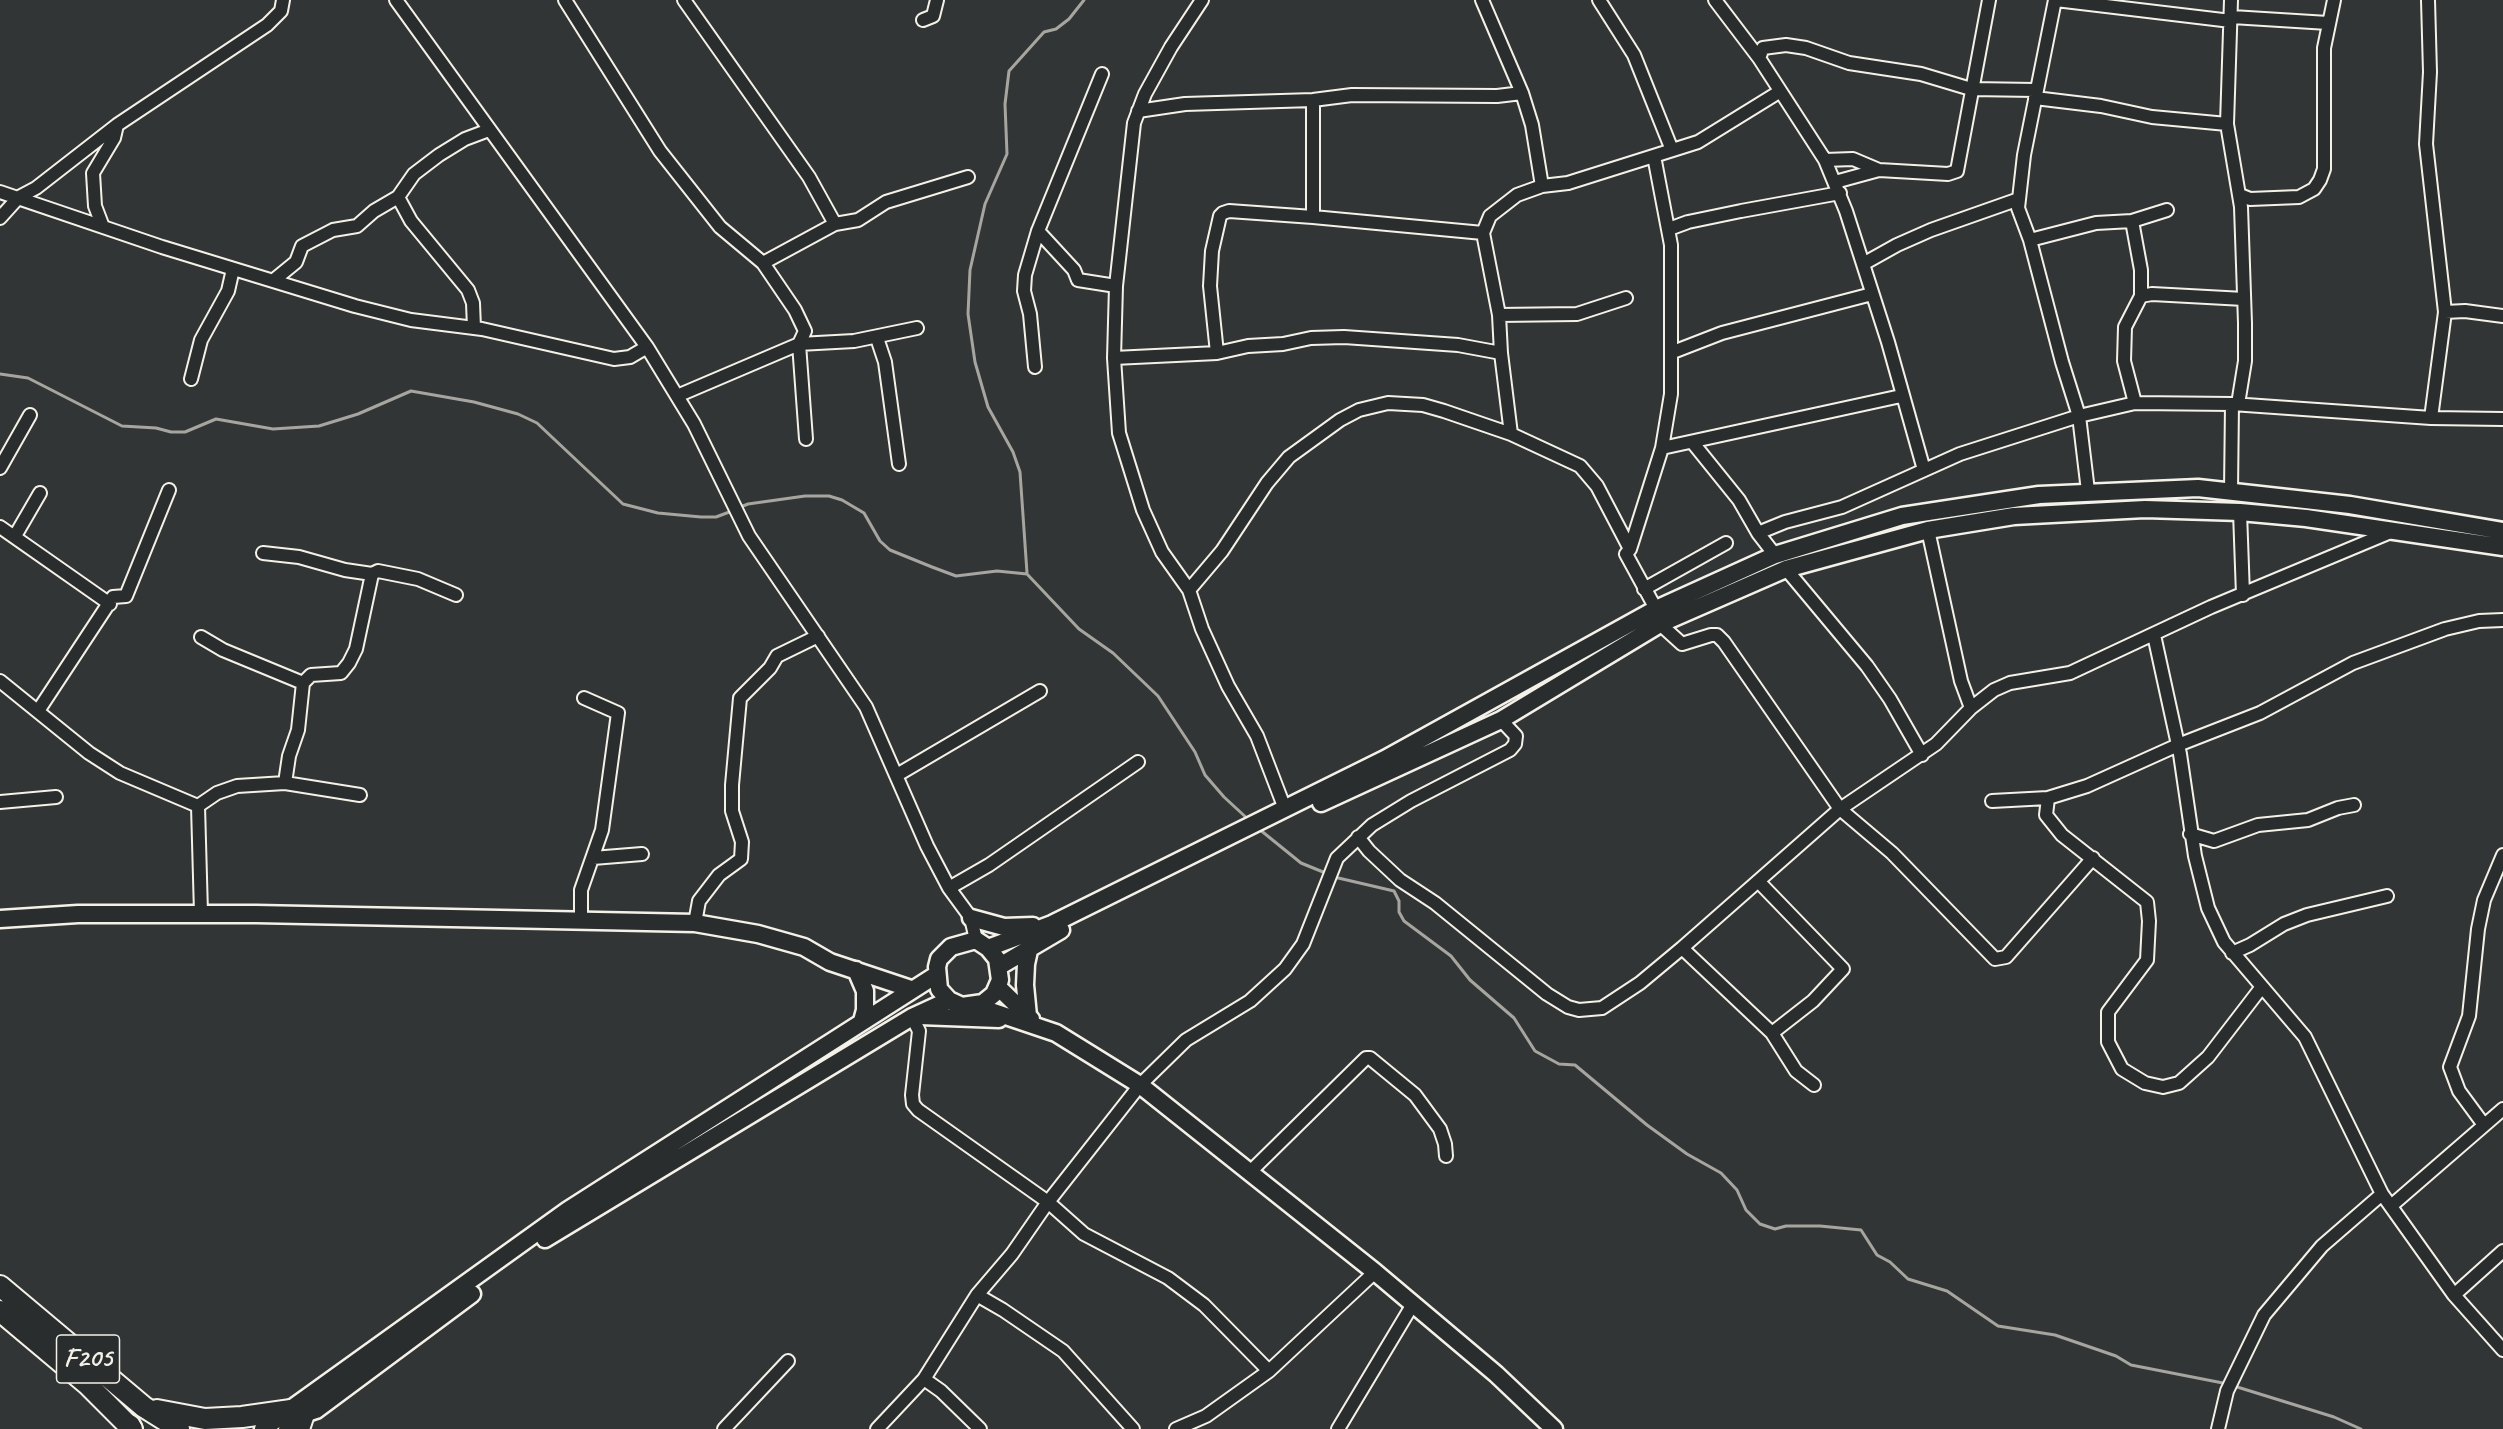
<!DOCTYPE html>
<style>
body{margin:0}
canvas{display:block;background:#323535}
</style>
<canvas width="2503" height="1429"></canvas>
<script>
const ctx = document.querySelector('canvas').getContext('2d');
ctx.lineJoin = 'round';
function shape(rows) {
  const path = new Path2D();
  for (const r of rows) {
    path.moveTo(r[0], r[1]);
    for (let i = 2; i < r.length; i += 2) path.lineTo(r[i], r[i + 1]);
  }
  return path;
}
function stroke(path, color, width, dash) {
  ctx.strokeStyle = color;
  ctx.lineWidth = width;
  ctx.lineCap = dash ? 'butt' : 'round';
  ctx.setLineDash(dash || []);
  ctx.stroke(path);
}
function drawText(font, color, halo, rows, align = 'center') {
  ctx.font = font + ' Caveat,sans-serif';
  ctx.lineWidth = 5;
  ctx.setLineDash([]);
  ctx.textBaseline = 'middle';
  ctx.strokeStyle = halo;
  ctx.fillStyle = color;
  for (const [text, x, y, turn = 0] of rows) {
    ctx.save();
    ctx.translate(x, y);
    ctx.rotate((+turn || 0) * Math.PI / 180);
    ctx.textAlign = isNaN(turn) ? turn : align;
    if (halo) ctx.strokeText(text, 0, 0);
    ctx.fillText(text, 0, 0);
    ctx.restore();
  }
}
const stream = shape([
 [0,374,28,378,122,426,156,428,171,432,185,432,216,419,273,429,319,426,358,414,411,391,474,402,518,414,537,423,623,504,658,513,701,517,716,517,732,511],
 [738,508,748,504,805,496,829,496,842,500,864,513,880,541,890,550,932,567,956,576,997,571,1027,574,1079,629,1113,653,1158,696,1195,752,1205,775,1224,797,1250,821],
 [1027,573,1020,472,1013,452,988,407,975,362,968,314,970,270,985,204,1007,154,1005,104,1009,71,1044,32,1056,29,1069,19,1084,0],
 [1259,829,1301,863,1328,874],
 [1334,877,1394,891,1399,901,1399,912,1404,921,1451,956,1470,980,1514,1018,1535,1051,1559,1064,1575,1065,1647,1125,1687,1154,1721,1173,1737,1190,1746,1210,1760,1224,1775,1229,1786,1226,1820,1226,1861,1230,1877,1255,1890,1262,1908,1279,1947,1291,1998,1326,2055,1335,2116,1356,2131,1365,2228,1384],
 [2234,1386,2334,1417,2361,1429]
]);
const street = shape([
 [396,0,647,347,694,424,749,536,866,707,927,846,949,888,971,918,976,940],
 [565,0,660,151,720,227,763,263,795,310,805,331,799,344,806,439],
 [684,0,809,177,835,224],
 [1202,0,1171,47,1145,94,1134,123,1116,286,1114,358,1119,433,1143,510,1162,552,1189,590,1202,629,1228,686,1257,736,1285,809],
 [1482,0,1522,93,1532,125,1542,186],
 [1599,0,1634,55,1672,150],
 [1715,0,1759,58,1825,160,1846,211,1888,342,1924,470],
 [2055,0,2024,155,2018,208,2030,240,2062,362,2079,416,2088,491],
 [2056,0,2231,21],
 [2231,0,2227,124,2241,207,2245,323,2245,361,2238,404],
 [2428,0,2430,72,2426,144,2445,312,2431,418],
 [2232,17,2328,23],
 [923,20,933,16,937,0],
 [1759,58,1763,48,1786,45,1806,48,1849,63,1921,74,1971,89,2035,90],
 [2035,98,2101,106,2152,117,2227,124],
 [1138,111,1185,104,1313,100,1352,95,1497,96,1522,93],
 [1654,156,1671,245,1671,394,1662,448,1630,549,1626,554,1656,609],
 [1825,160,1853,159,1879,170,1948,174,1957,171,1989,0],
 [1835,182,1879,170],
 [0,192,162,247,355,306,411,320,482,329,614,359,630,357,647,347],
 [2240,195,2250,199,2299,197,2314,189,2320,180,2324,169,2324,48,2334,0],
 [398,197,411,221,468,290,473,303,474,328],
 [1313,217,1313,100],
 [0,218,19,197,36,188,117,125,267,25,281,11,283,0],
 [2132,221,2141,270,2141,296,2125,327,2124,361,2135,403],
 [103,227,95,206,93,173,114,138,117,125],
 [1669,229,1688,222,1741,211,1840,193],
 [1038,231,1074,270,1078,280,1116,286],
 [2030,240,2096,223,2132,221,2167,210],
 [763,263,835,224,858,220,886,202,968,177],
 [1863,264,1897,245,1931,230,2019,199],
 [274,280,296,262,302,246,333,230,357,226,374,211,398,197,414,174,439,155,465,139,489,130],
 [2141,296,2152,294,2244,299],
 [2445,312,2465,311,2503,316],
 [1499,315,1577,314,1626,298],
 [877,338,885,362,899,464],
 [1673,352,1722,333,1872,294],
 [1217,353,1210,286,1212,251,1220,216,1223,213,1229,211,1313,217,1483,233],
 [1114,358,1217,353,1248,346,1283,344,1311,338,1344,337,1458,345,1501,353],
 [1035,367,1030,314,1024,291,1025,275,1038,231,1102,74],
 [191,379,201,340,228,291,233,269],
 [677,396,799,344,854,341,917,328],
 [1511,434,1501,353,1499,315,1483,233,1490,216,1517,195,1542,186,1568,183,1698,142,1779,92],
 [1693,443,1739,500,1758,533,1775,555],
 [1662,448,1901,396],
 [0,468,30,415],
 [2231,491,2232,404],
 [2240,512,2243,595],
 [0,527,110,604],
 [1928,530,1961,681,1971,708],
 [1758,533,1785,522,1842,507,1960,454,2079,416,2135,403,2232,404,2431,418,2503,419],
 [15,536,40,493],
 [263,553,299,557,345,570,372,574,378,571,418,579,456,595],
 [1786,569,1867,666,1890,699,1922,755],
 [1644,589,1726,543],
 [1189,590,1222,551,1267,483,1289,457,1340,420,1359,410,1388,403,1423,405,1444,411,1511,434,1580,466,1597,486,1630,549],
 [1660,624,1682,644,1711,635,1717,635,1724,642,1840,809,1892,853,1995,959,2006,957,2093,858],
 [2154,635,2180,754,2195,856,2208,908,2224,942,2305,1037,2382,1194,2454,1295,2503,1350],
 [201,637,223,650,303,683],
 [0,681,89,753,120,773,198,806],
 [38,711,113,597,126,596,169,490],
 [897,775,1040,691],
 [285,783,289,756,298,730,303,683,311,675,341,673,349,663,356,649,372,574],
 [2048,798,2046,815,2062,835,2147,902,2149,921,2147,960,2108,1012,2108,1042,2122,1069,2145,1083,2163,1087,2179,1083,2208,1057,2261,988],
 [1992,801,2048,798,2087,786,2178,745,2260,713,2353,663,2445,629,2479,621,2503,620],
 [0,802,56,797],
 [198,806,217,793,237,786,285,783,360,795],
 [198,806,201,913],
 [2190,834,2214,841,2258,825,2308,820,2338,808,2354,805],
 [1358,837,1369,851,1400,880,1435,903,1547,994,1568,1007,1579,1010,1602,1008,1640,983,1682,948,1840,809,1936,744,1971,708,1994,690,2010,683,2070,673,2211,607,2393,531],
 [593,858,642,854],
 [1758,881,1843,969,1813,1001,1772,1033],
 [949,888,989,865,1138,762],
 [581,919,581,890,602,830,618,713,584,698],
 [695,923,699,901,719,875,741,859,742,842,732,811,732,785,740,698,770,668,777,656,818,636],
 [1682,948,1772,1033,1796,1071,1814,1085],
 [2232,953,2250,945,2284,924,2307,915,2387,896],
 [912,1017,919,1031,912,1095,913,1104,918,1110,1048,1202,1084,1234,1168,1278,1204,1305,1269,1371],
 [2484,1125,2459,1091,2450,1067,2469,1016,2478,929,2484,900,2503,855],
 [1250,1172,1366,1058,1370,1058,1415,1095,1440,1129,1445,1144,1446,1156],
 [2391,1206,2503,1109],
 [977,1295,1003,1310,1063,1351,1133,1429],
 [2454,1295,2503,1251],
 [924,1379,941,1391,980,1429],
 [724,1429,788,1361],
 [877,1429,924,1379,977,1295,1012,1254,1048,1202,1140,1085,1186,1040,1250,1001,1285,969,1303,944,1337,858,1372,825,1411,801,1510,750,1515,744,1516,736,1501,720],
 [1176,1429,1206,1416,1269,1371,1375,1272],
 [1338,1429,1413,1304],
 [2218,1429,2227,1391,2264,1315,2322,1246,2382,1194]
]);
const secondary = shape([
 [1321,803,1501,720,1660,624,1786,569,1928,530,2014,516,2145,509,2240,512,2306,518,2503,547],
 [971,918,1004,927,1033,926],
 [0,919,78,914,256,914,695,923,758,934,804,947,830,962,911,989],
 [976,940,988,948,997,959,1000,980,994,994,983,1003,962,1006,949,1000,939,989,937,967,939,959,951,947,976,940],
 [988,948,1052,924,1385,759,1656,609,1775,555,1902,516,2039,495,2198,488,2350,505,2503,531],
 [1000,966,1061,930],
 [856,970,865,991,865,1010,862,1021],
 [998,987,1031,1019],
 [976,1006,1056,1033,1140,1085,1375,1272,1496,1374,1554,1429],
 [920,1016,999,1019],
 [1028,1016,1025,985,1026,964,1030,946],
 [545,1239,912,1017,949,1000],
 [263,1429,568,1210,936,975],
 [287,1429,304,1414,316,1410,472,1294]
]);
const primary = shape([
 [0,1286,144,1407,179,1429],
 [0,1311,87,1384,132,1429],
 [157,1410,205,1419,242,1417,291,1410],
 [299,1429,304,1414]
]);
const highway = shape([
 [129,1426,130,1429]
]);
const shields = [
 [88,1359,63]
];
const shieldNames = [
 ["F205",88,1359]
];
stroke(stream, '#a6a5a0', 3);
stroke(street, '#f4f1e8', 16);
stroke(secondary, '#f4f1e8', 21);
stroke(primary, '#f4f1e8', 24);
stroke(highway, '#f4f1e8', 27);
stroke(street, '#2a2d2e', 12);
stroke(secondary, '#2a2d2e', 16);
stroke(primary, '#2a2d2e', 20);
stroke(highway, '#2a2d2e', 22);
for (const [x, y, w] of shields) {
  const box = new Path2D();
  box.roundRect(x - w / 2, y - 24, w, 48, 4.5);
  ctx.fillStyle = '#2a2d2e';
  ctx.fill(box);
  stroke(box, '#f4f1e8', 1.5);
}
drawText('bold 27px', '#f4f1e8', null, shieldNames);
</script>
